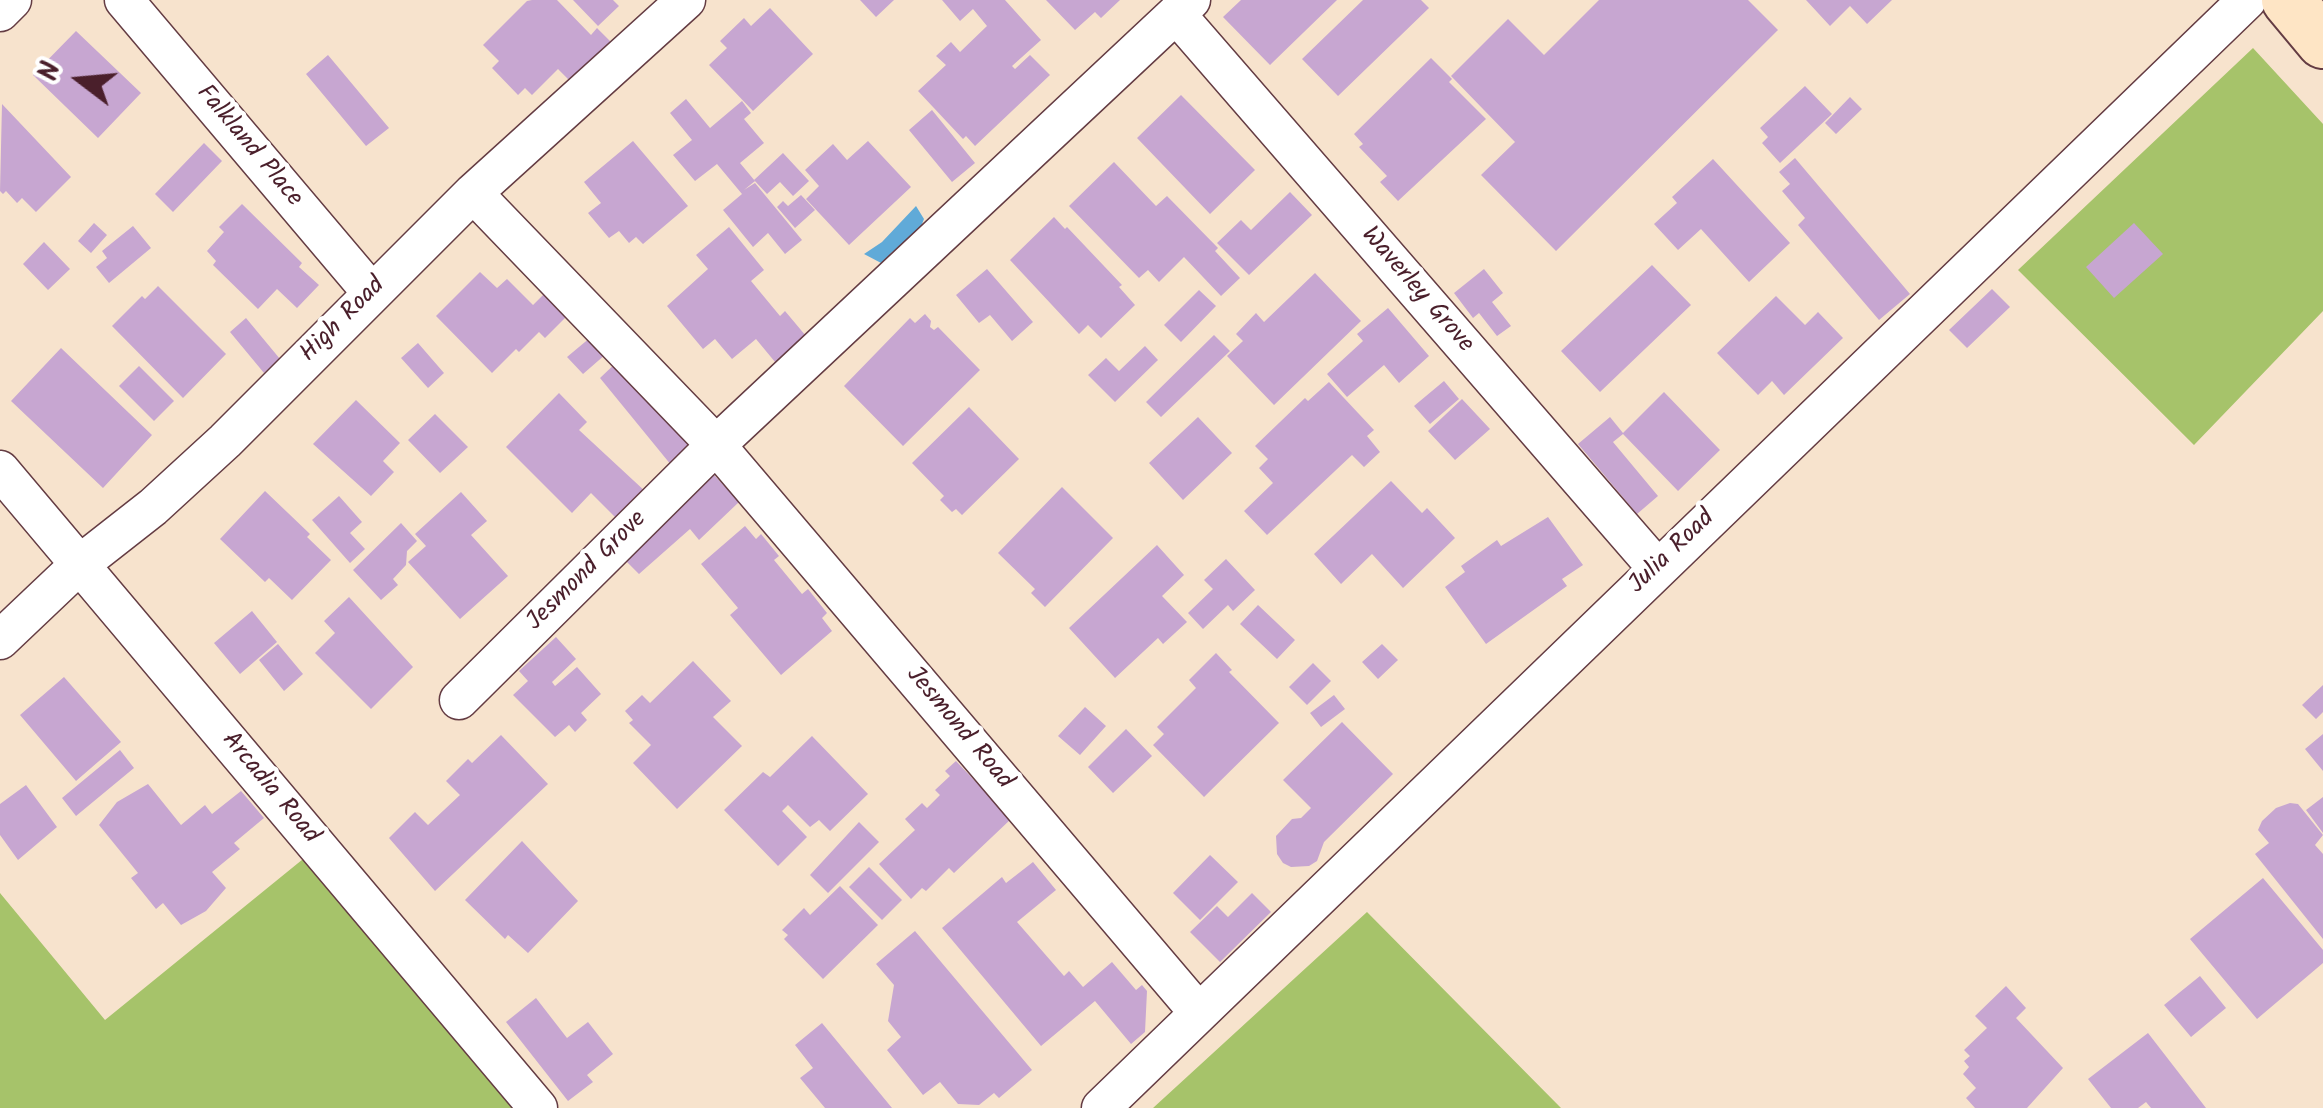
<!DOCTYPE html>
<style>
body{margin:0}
#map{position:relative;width:2323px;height:1108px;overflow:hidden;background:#f7e3cd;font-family:Kalam,sans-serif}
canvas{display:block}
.north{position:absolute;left:30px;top:30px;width:100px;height:100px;-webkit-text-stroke:8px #fff;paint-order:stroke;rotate:286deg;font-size:28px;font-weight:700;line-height:40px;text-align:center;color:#4a1f2b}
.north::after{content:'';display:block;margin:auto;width:35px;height:45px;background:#4a1f2b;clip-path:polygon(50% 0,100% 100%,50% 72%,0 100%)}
</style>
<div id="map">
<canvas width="2323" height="1108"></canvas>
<div class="north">N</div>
</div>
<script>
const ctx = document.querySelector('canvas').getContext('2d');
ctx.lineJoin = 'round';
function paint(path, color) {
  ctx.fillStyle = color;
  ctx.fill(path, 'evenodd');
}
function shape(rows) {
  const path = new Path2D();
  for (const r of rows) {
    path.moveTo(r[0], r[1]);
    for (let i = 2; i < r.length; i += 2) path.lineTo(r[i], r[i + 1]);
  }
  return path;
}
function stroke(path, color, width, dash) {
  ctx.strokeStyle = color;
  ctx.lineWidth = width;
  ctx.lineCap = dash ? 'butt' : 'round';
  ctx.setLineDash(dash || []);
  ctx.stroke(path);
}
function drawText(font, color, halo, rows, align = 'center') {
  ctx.font = font + ' Kalam,sans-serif';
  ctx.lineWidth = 9;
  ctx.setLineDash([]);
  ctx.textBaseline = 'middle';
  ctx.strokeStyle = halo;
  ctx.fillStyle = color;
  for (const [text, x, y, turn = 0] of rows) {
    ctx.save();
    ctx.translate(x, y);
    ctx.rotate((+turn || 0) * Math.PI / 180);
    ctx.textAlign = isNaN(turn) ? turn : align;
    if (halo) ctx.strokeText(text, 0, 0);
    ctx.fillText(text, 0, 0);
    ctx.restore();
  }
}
const green = shape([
 [2253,48,2323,124,2323,311,2194,445,2018,270],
 [308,855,514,1108,0,1108,0,893,105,1020],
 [1367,912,1561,1108,1153,1108]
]);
const water = shape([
 [916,206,924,219,918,234,891,253,883,264,864,254,882,242]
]);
const building = shape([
 [532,0,557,0,591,35,597,28,612,43,572,83,558,69,532,95,525,88,518,95,492,68,499,61,483,45,527,1],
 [573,0,613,0,619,6,598,26],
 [860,0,894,0,876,17],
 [942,0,1005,0,1041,40,1012,66,1015,69,1030,55,1050,75,975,146,966,136,963,139,918,91,946,65,936,56,951,42,960,52,987,26,973,9,960,21],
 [1046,0,1120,0,1101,18,1095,12,1075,30],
 [1241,0,1337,0,1270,65,1223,17],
 [1363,0,1421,0,1429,8,1338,96,1302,59],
 [1599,0,1748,0,1778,30,1556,251,1481,175,1515,142,1451,76,1508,19,1544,55],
 [1806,0,1892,0,1867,24,1850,6,1830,26],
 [770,8,813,54,753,111,709,65,727,48,720,41,744,18,751,26],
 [76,31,141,93,98,138,33,75],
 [328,55,389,128,366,146,306,74],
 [1431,58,1452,79,1449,82,1486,119,1398,201,1380,182,1387,176,1359,147,1363,144,1354,134],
 [1805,86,1832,114,1780,163,1762,143,1768,137,1760,128],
 [1181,95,1255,170,1210,214,1137,138],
 [1850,97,1862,109,1836,134,1825,123],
 [686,99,710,128,742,101,751,113,744,119,764,143,740,163,755,181,744,190,755,183,802,240,785,254,768,233,753,247,723,210,742,194,717,164,695,181,673,155,692,140,670,113],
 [2,104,71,177,36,212,22,198,17,203,6,191,3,194,0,191],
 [932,110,975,163,952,182,909,130],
 [633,141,688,206,643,244,636,237,629,243,619,231,609,238,588,213,601,203,584,182],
 [868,141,911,187,849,245,806,199,819,186,805,170,833,144,847,160],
 [204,143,222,161,173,212,155,194],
 [783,153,809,181,793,196,780,182,767,194,754,180],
 [1795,158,1910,294,1879,320,1798,225,1805,218,1782,191,1790,184,1779,172],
 [1713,159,1790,243,1749,282,1701,229,1678,250,1654,224,1677,203,1672,197],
 [1114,162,1156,206,1167,196,1218,248,1215,251,1240,278,1221,296,1184,257,1159,282,1148,270,1139,278,1069,206],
 [1290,192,1312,215,1249,275,1217,243,1241,220,1251,230],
 [801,195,815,210,795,228,777,207,783,201,788,206],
 [242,204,302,263,299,267,319,285,297,308,277,289,258,309,213,265,216,261,207,251,224,232,219,227],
 [1054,217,1065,229,1067,227,1122,285,1119,287,1135,305,1101,338,1088,325,1079,334,1010,260],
 [94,223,107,235,91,253,78,241],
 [2134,223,2163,254,2114,298,2086,267],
 [133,226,151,248,109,283,96,267,107,258,102,251],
 [729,227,764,270,751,281,780,316,785,311,811,342,780,368,756,339,732,359,715,339,703,349,667,306,708,269,696,255],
 [44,242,70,269,48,290,23,264],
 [1652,265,1691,305,1600,392,1561,351],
 [987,269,1033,322,1012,341,990,315,979,323,956,295],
 [1484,269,1503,293,1492,302,1511,326,1497,336,1479,313,1473,318,1454,293],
 [480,272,497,288,507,279,533,305,548,290,570,313,545,338,539,332,519,352,516,349,492,373,436,316],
 [1315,273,1361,321,1274,405,1227,356,1243,341,1236,334,1256,313,1264,322],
 [158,286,226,354,183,398,112,326,142,296,145,299],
 [1992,289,2010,307,1967,348,1949,330],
 [1199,290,1216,306,1181,342,1164,325],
 [1776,296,1805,325,1818,312,1843,338,1784,395,1772,381,1758,395,1717,353],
 [1388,308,1429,356,1399,383,1384,365,1347,397,1327,374,1363,341,1357,334],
 [925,314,931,321,930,327,934,330,938,327,980,370,903,446,844,386,910,318,915,323],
 [246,318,280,359,264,373,230,332],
 [1214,335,1230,351,1161,417,1146,402],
 [591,337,606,354,583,374,567,357],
 [418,343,444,373,428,388,401,358],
 [1145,346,1158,360,1115,402,1088,375,1106,358,1119,371],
 [61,348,152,435,103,488,11,401],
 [620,359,696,450,676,471,600,378],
 [139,366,174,401,154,421,119,386],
 [1444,381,1459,399,1430,424,1414,406],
 [1329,382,1374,430,1367,436,1380,452,1364,467,1352,455,1267,535,1244,511,1273,483,1259,468,1268,459,1255,446,1305,398,1308,401],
 [1664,392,1720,450,1678,491,1623,434,1613,442,1658,496,1637,514,1578,444,1610,417,1623,433],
 [559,393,587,422,579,430,647,493,619,521,591,493,572,513,506,447],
 [1462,399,1490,429,1455,460,1428,431],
 [356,400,400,443,383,461,394,472,371,496,313,444],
 [969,407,1019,459,962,515,956,509,952,512,940,500,944,496,912,463],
 [435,414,468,447,440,473,408,440],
 [1198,417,1232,453,1183,500,1149,463],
 [714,475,739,502,699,540,690,529,639,574,625,560],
 [1391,481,1422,513,1427,508,1455,538,1403,588,1372,554,1341,584,1314,554],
 [1062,487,1113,538,1045,607,1031,593,1035,589,998,553],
 [265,491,310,534,307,537,331,560,292,600,269,578,265,582,220,539],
 [461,492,487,521,471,535,508,576,460,619,408,562,426,546,415,534],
 [339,496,362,522,350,533,365,549,350,563,312,520],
 [1548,517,1583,565,1562,579,1567,586,1486,644,1445,587,1465,572,1461,566,1497,540,1501,546],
 [401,523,417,541,407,551,406,565,393,579,398,585,381,600,353,570],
 [745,526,756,539,761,534,779,556,774,560,802,594,808,589,827,613,822,618,832,631,781,675,730,615,738,608,701,564],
 [1157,545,1184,575,1162,596,1187,622,1163,644,1158,638,1115,678,1069,628],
 [1226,559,1255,590,1233,611,1228,605,1203,629,1188,613,1213,589,1204,580],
 [349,597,413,667,371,709,315,653,335,633,324,621],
 [1258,605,1295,640,1277,659,1240,624],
 [252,611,277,642,240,674,214,643],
 [556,637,576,659,552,682,555,686,577,667,601,694,581,713,587,720,575,732,569,725,555,737,513,695,528,681,519,671],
 [278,644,303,674,284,691,259,660],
 [1382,644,1398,660,1378,679,1362,662],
 [1216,653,1232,670,1229,672,1279,723,1204,797,1153,745,1164,734,1157,727,1196,688,1189,680],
 [693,661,731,701,713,717,742,746,677,809,633,763,651,745,629,723,633,720,625,711,642,695,650,703],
 [1313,663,1331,681,1307,705,1289,687],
 [64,677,121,742,76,781,20,715],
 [2323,685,2323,712,2316,719,2302,705],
 [1334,695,1345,709,1321,727,1310,713],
 [1085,707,1106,726,1080,755,1058,736],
 [1342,722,1393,774,1324,842,1317,861,1309,866,1291,867,1283,863,1277,854,1276,836,1292,819,1301,818,1311,808,1283,780],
 [1126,729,1152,756,1113,793,1088,767],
 [2323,734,2323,771,2305,749],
 [501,735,548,784,435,891,389,838,415,812,428,825,460,795,446,781,468,759,472,763],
 [812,736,868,794,830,831,819,820,810,827,788,805,782,811,807,837,778,866,724,810,763,772,770,777],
 [120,750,134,768,76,816,62,798],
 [956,761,1011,819,954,873,949,868,926,891,922,888,911,899,879,864,915,830,905,819,922,803,927,808,940,795,935,790,950,776,945,771],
 [148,784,181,825,205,805,212,814,241,791,264,818,234,843,240,849,212,872,226,888,206,911,181,925,163,903,156,909,131,878,138,873,99,825,117,802],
 [26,785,57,827,18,860,0,835,0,804],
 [2323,797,2323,833,2306,810],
 [2290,803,2298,804,2323,835,2315,845,2323,854,2323,939,2255,854,2269,843,2258,830,2262,821,2276,808],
 [859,822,879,842,828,893,810,875],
 [522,841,578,901,528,953,508,935,505,939,465,900],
 [1210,855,1238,882,1200,920,1173,893],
 [1033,862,1056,890,1017,922,1064,976,1069,971,1083,987,1112,962,1136,990,1142,985,1147,991,1145,1032,1131,1044,1095,1001,1041,1046,942,928,1002,877,1006,883],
 [869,867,902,900,882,920,849,887],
 [2263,878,2323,950,2323,963,2257,1019,2190,939],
 [840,886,878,925,823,979,784,939,788,935,782,930,804,908,810,915],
 [1252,893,1271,912,1220,962,1190,932,1217,906,1228,917],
 [915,931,1032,1070,999,1098,994,1093,979,1105,958,1104,940,1082,923,1095,887,1050,901,1037,888,1021,894,985,876,964],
 [2200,976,2226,1008,2191,1037,2164,1005],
 [2006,986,2026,1008,2016,1018,2063,1068,2027,1108,1975,1108,1966,1098,1976,1088,1963,1074,1969,1067,1964,1061,1970,1056,1964,1050,1987,1028,1975,1016],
 [536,998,567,1038,588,1022,613,1054,587,1075,593,1082,568,1101,506,1022],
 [822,1023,892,1108,825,1108,800,1078,813,1068,795,1045],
 [2148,1033,2206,1108,2151,1108,2146,1102,2138,1108,2111,1108,2088,1079]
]);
const street = shape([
 [124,0,372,293],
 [0,12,12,0],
 [1176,14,1657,568],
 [473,193,716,445,1199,1013],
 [0,470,538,1108],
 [0,640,79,565,153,507,225,441,473,193,686,0],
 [459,700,716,445,1191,0],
 [1101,1108,2247,0]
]);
const secondary = shape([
 [2288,0,2323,42]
]);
const streetNames = [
 ["Falkland Place",248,147,50],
 ["Waverley Grove",1416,291,49],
 ["High Road",344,321,-45],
 ["Julia Road",1673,553,-44],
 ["Jesmond Grove",588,572,-45],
 ["Jesmond Road",958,729,50],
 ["Arcadia Road",269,789,50]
];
paint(green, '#a6c36a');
paint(water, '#60aad8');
paint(building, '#c7a6d1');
stroke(street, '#643c43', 41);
stroke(secondary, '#643c43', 56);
stroke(street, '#fff', 38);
stroke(secondary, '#fee5c5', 52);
drawText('25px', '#4a1f2b', '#fff', streetNames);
</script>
